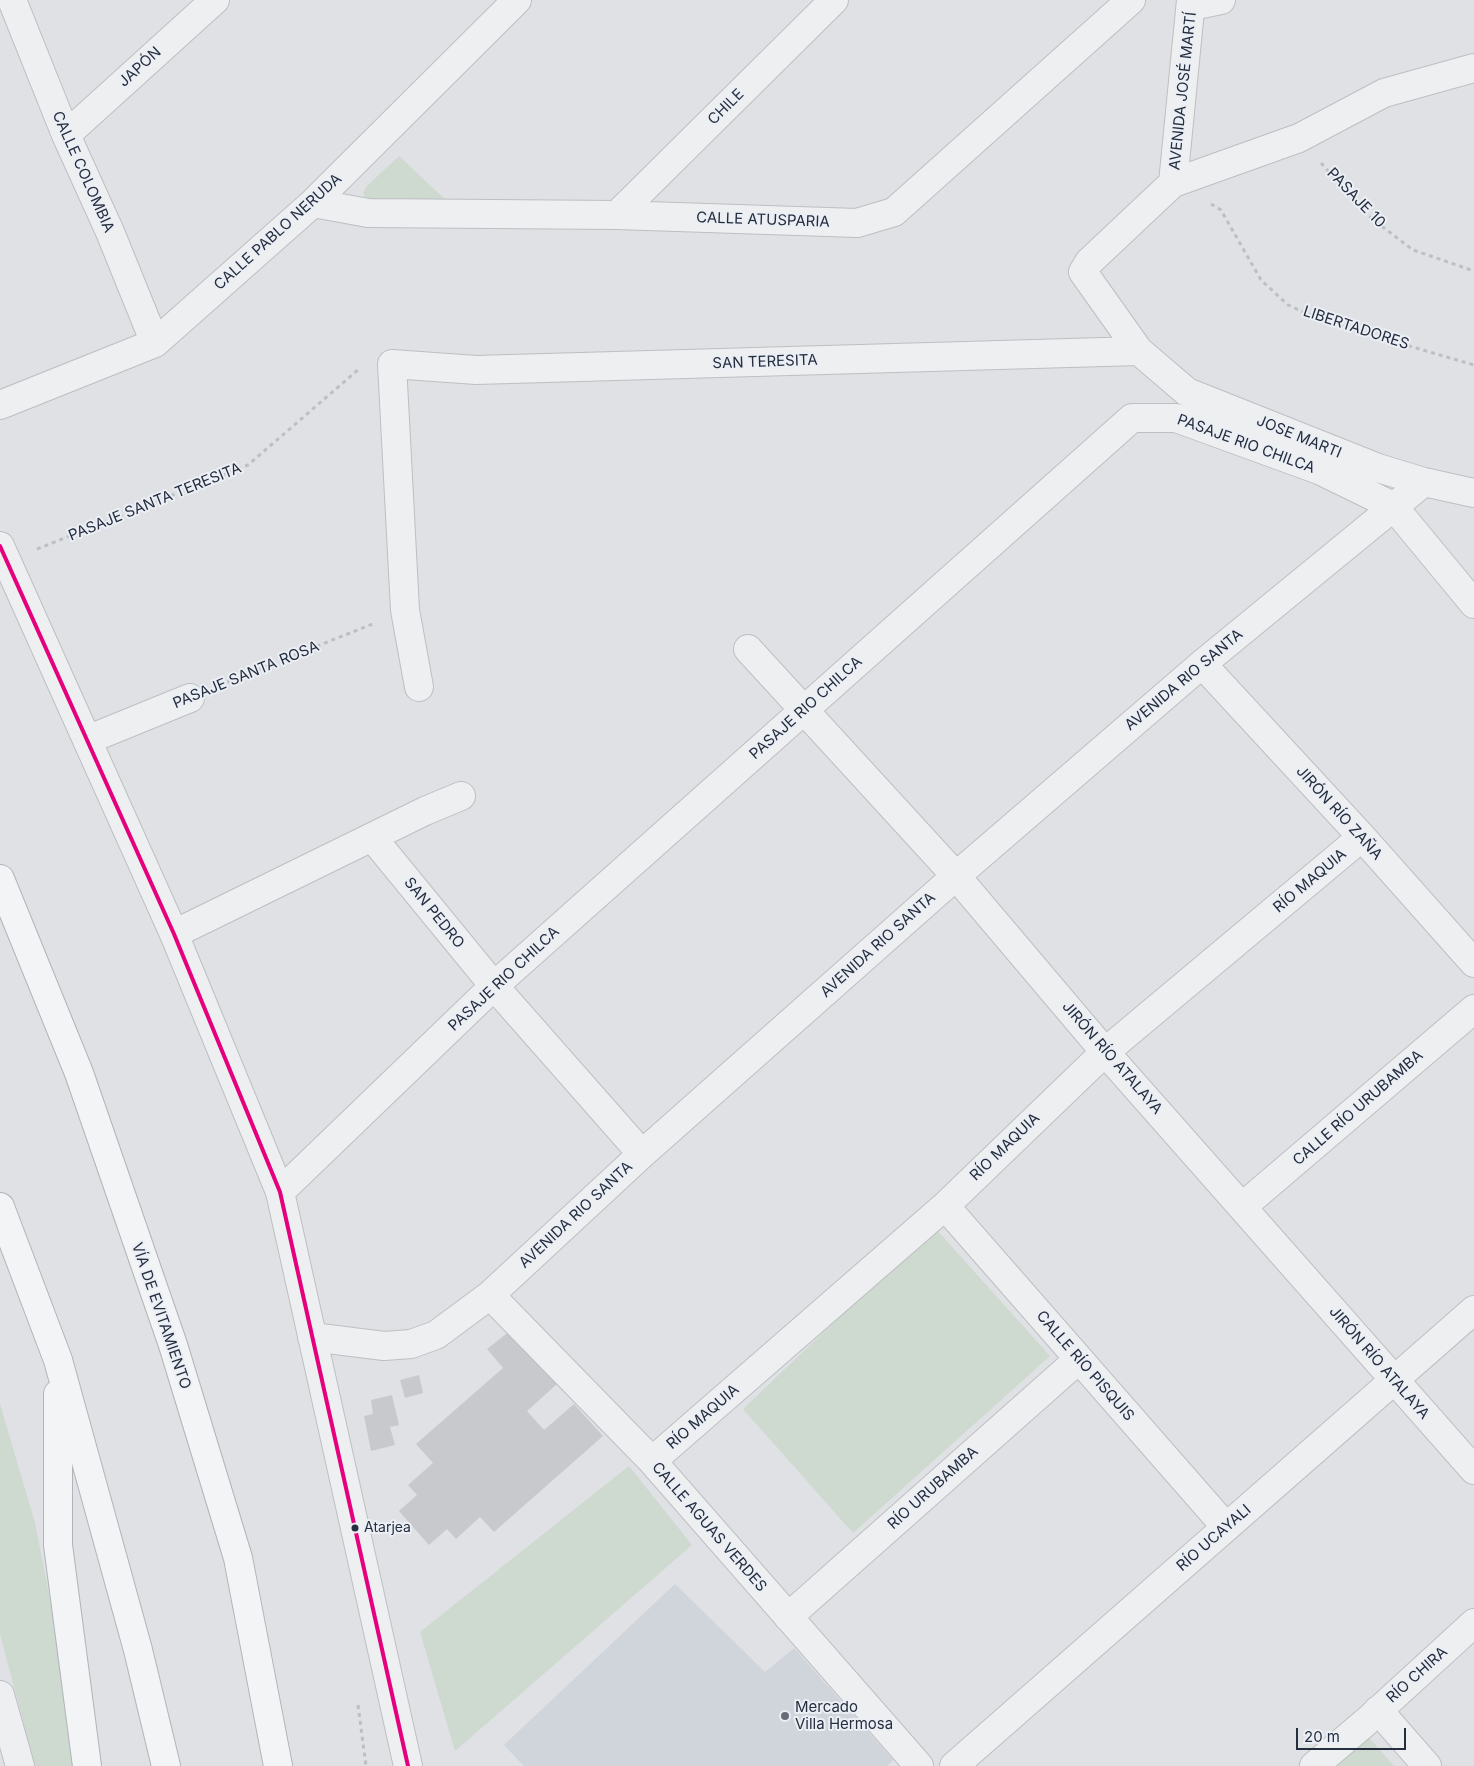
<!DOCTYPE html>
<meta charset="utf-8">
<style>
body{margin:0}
#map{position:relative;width:1474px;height:1766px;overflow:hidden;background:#dfe1e4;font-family:Inter,sans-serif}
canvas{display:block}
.scale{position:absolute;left:1296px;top:1728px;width:110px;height:22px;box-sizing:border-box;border:2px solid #252e3e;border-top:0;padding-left:6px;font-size:15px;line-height:18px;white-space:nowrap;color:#252e3e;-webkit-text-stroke:4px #ebeff5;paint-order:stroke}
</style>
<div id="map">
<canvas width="1474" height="1766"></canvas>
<div class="scale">20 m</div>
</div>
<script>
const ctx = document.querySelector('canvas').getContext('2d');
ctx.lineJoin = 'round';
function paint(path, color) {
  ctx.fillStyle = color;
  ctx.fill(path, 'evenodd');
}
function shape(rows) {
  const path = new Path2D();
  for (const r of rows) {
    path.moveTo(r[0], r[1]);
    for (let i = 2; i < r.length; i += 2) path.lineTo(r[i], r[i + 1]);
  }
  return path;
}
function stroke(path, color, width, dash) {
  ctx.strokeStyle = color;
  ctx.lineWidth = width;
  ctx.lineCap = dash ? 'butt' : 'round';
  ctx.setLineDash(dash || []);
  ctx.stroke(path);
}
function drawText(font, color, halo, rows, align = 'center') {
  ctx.font = font + ' Inter,sans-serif';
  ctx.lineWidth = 4;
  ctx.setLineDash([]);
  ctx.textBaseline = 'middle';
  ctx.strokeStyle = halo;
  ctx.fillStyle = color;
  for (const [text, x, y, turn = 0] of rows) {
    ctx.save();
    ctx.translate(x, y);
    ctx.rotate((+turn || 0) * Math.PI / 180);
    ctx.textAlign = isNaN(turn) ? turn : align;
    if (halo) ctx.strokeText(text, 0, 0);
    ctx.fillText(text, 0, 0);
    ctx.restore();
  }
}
const built = shape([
 [675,1584,765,1672,794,1648,893,1760,887,1766,524,1766,504,1745]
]);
const green = shape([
 [399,156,452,206,378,201,365,197,363,193,367,186],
 [934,1227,1050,1356,853,1533,743,1409],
 [0,1404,35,1523,73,1716,77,1766,35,1766,0,1634],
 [629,1466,692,1545,455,1751,420,1632],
 [1364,1732,1394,1766,1324,1766]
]);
const building = shape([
 [510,1331,557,1384,527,1411,544,1430,574,1404,603,1436,494,1532,480,1517,456,1539,447,1529,429,1545,399,1511,417,1495,408,1485,433,1463,416,1444,503,1368,487,1349],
 [419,1375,423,1393,405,1398,400,1380],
 [392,1395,399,1425,390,1427,395,1445,371,1451,364,1416,373,1414,371,1400]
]);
const path = shape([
 [1321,163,1371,218,1413,250,1474,271],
 [1211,204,1221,210,1261,280,1288,305,1321,320,1474,365],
 [37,549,248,465,359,369],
 [220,685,375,623],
 [358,1705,366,1766]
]);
const minor = shape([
 [12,0,66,135,110,232,155,343],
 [1192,6,1221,0],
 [1474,68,1384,93,1299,138,1173,183,1089,262,1083,272,1139,351,1187,392,1378,468,1424,482,1474,493],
 [66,135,215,0],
 [1173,183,1191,0],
 [313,203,368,213,617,215,857,223,894,212,1131,0],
 [617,215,834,0],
 [0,405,155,343,313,203,517,0],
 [748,649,956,876,1105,1052,1474,1470],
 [1202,664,1362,837,1474,963],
 [419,687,405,610,392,364,476,370,1139,351],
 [87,740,190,698],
 [372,837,494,986,642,1154],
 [174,934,372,837,425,811,461,796],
 [280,1192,494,986,1132,418,1176,418,1319,470,1393,506,1474,604],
 [945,1206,1226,1527],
 [1242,1207,1474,1009],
 [490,1295,652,1461,919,1766],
 [312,1337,384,1346,411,1344,436,1335,490,1295,642,1154,956,876,1202,664,1424,482],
 [652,1461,945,1206,1105,1052,1362,837],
 [788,1617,1079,1359],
 [1378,1710,1427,1766],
 [954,1766,1474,1310],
 [1314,1766,1367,1721,1474,1623]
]);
const tertiary = shape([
 [0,546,174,934,280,1192,408,1766],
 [0,1695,20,1766]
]);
const motorway = shape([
 [0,879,79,1073,173,1345,238,1558,278,1766],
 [0,1207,58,1360,138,1650,166,1766],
 [58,1394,58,1545,87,1766]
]);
const bus1 = shape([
 [0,546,174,934,280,1192,408,1766]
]);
const markers = [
 [355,1528,4.5,"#252e3e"],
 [785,1716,5,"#666d78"]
];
const busNames = [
 ["Atarjea",364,1528]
];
const streetNames = [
 ["JAPÓN",140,67,-42],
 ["AVENIDA JOSÉ MARTÍ",1183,91,-84],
 ["CHILE",726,107,-45],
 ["CALLE COLOMBIA",83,172,66],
 ["PASAJE 10",1356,198,46],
 ["CALLE ATUSPARIA",763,220,2],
 ["CALLE PABLO NERUDA",278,232,-42],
 ["LIBERTADORES",1356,328,18],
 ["SAN TERESITA",765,362,-2],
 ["JOSE MARTI",1299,437,22],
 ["PASAJE RIO CHILCA",1246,444,20],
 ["PASAJE SANTA TERESITA",155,502,-22],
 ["PASAJE SANTA ROSA",246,675,-22],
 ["AVENIDA RIO SANTA",1184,680,-40],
 ["PASAJE RIO CHILCA",806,708,-42],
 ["JIRÓN RÍO ZAÑA",1339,813,48],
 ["RÍO MAQUIA",1310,881,-40],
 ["SAN PEDRO",434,913,51],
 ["AVENIDA RIO SANTA",878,945,-42],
 ["PASAJE RIO CHILCA",504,979,-43],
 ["JIRÓN RÍO ATALAYA",1112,1058,49],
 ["CALLE RÍO URUBAMBA",1358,1108,-41],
 ["RÍO MAQUIA",1005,1147,-44],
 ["AVENIDA RIO SANTA",576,1215,-43],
 ["VÍA DE EVITAMIENTO",161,1316,71],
 ["JIRÓN RÍO ATALAYA",1379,1363,49],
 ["CALLE RÍO PISQUIS",1085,1366,49],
 ["RÍO MAQUIA",703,1417,-41],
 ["RÍO URUBAMBA",933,1488,-42],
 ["CALLE AGUAS VERDES",709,1527,49],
 ["RÍO UCAYALI",1214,1538,-41],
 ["RÍO CHIRA",1417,1675,-42]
];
const poiNames = [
 ["Mercado",795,1707],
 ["Villa Hermosa",795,1724]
];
paint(built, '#d0d4db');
paint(green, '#ced9cf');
paint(building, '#c7c9cc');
stroke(minor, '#bdbfc2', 30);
stroke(tertiary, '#bdbfc2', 30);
stroke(motorway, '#b1b4b9', 30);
stroke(path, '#bebfc4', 3, [4, 4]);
stroke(minor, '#eeeff1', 28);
stroke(tertiary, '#eeeff1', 28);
stroke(motorway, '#f3f4f5', 28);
stroke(bus1, '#e5007d', 4);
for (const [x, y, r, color] of markers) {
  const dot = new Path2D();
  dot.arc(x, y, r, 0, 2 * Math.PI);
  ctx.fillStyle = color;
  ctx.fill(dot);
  stroke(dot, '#ebeff5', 2);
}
drawText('14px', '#252e3e', '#ebeff5', busNames, 'left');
drawText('15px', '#252e3e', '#ebeff5', streetNames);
drawText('15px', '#252e3e', '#ebeff5', poiNames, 'left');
</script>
